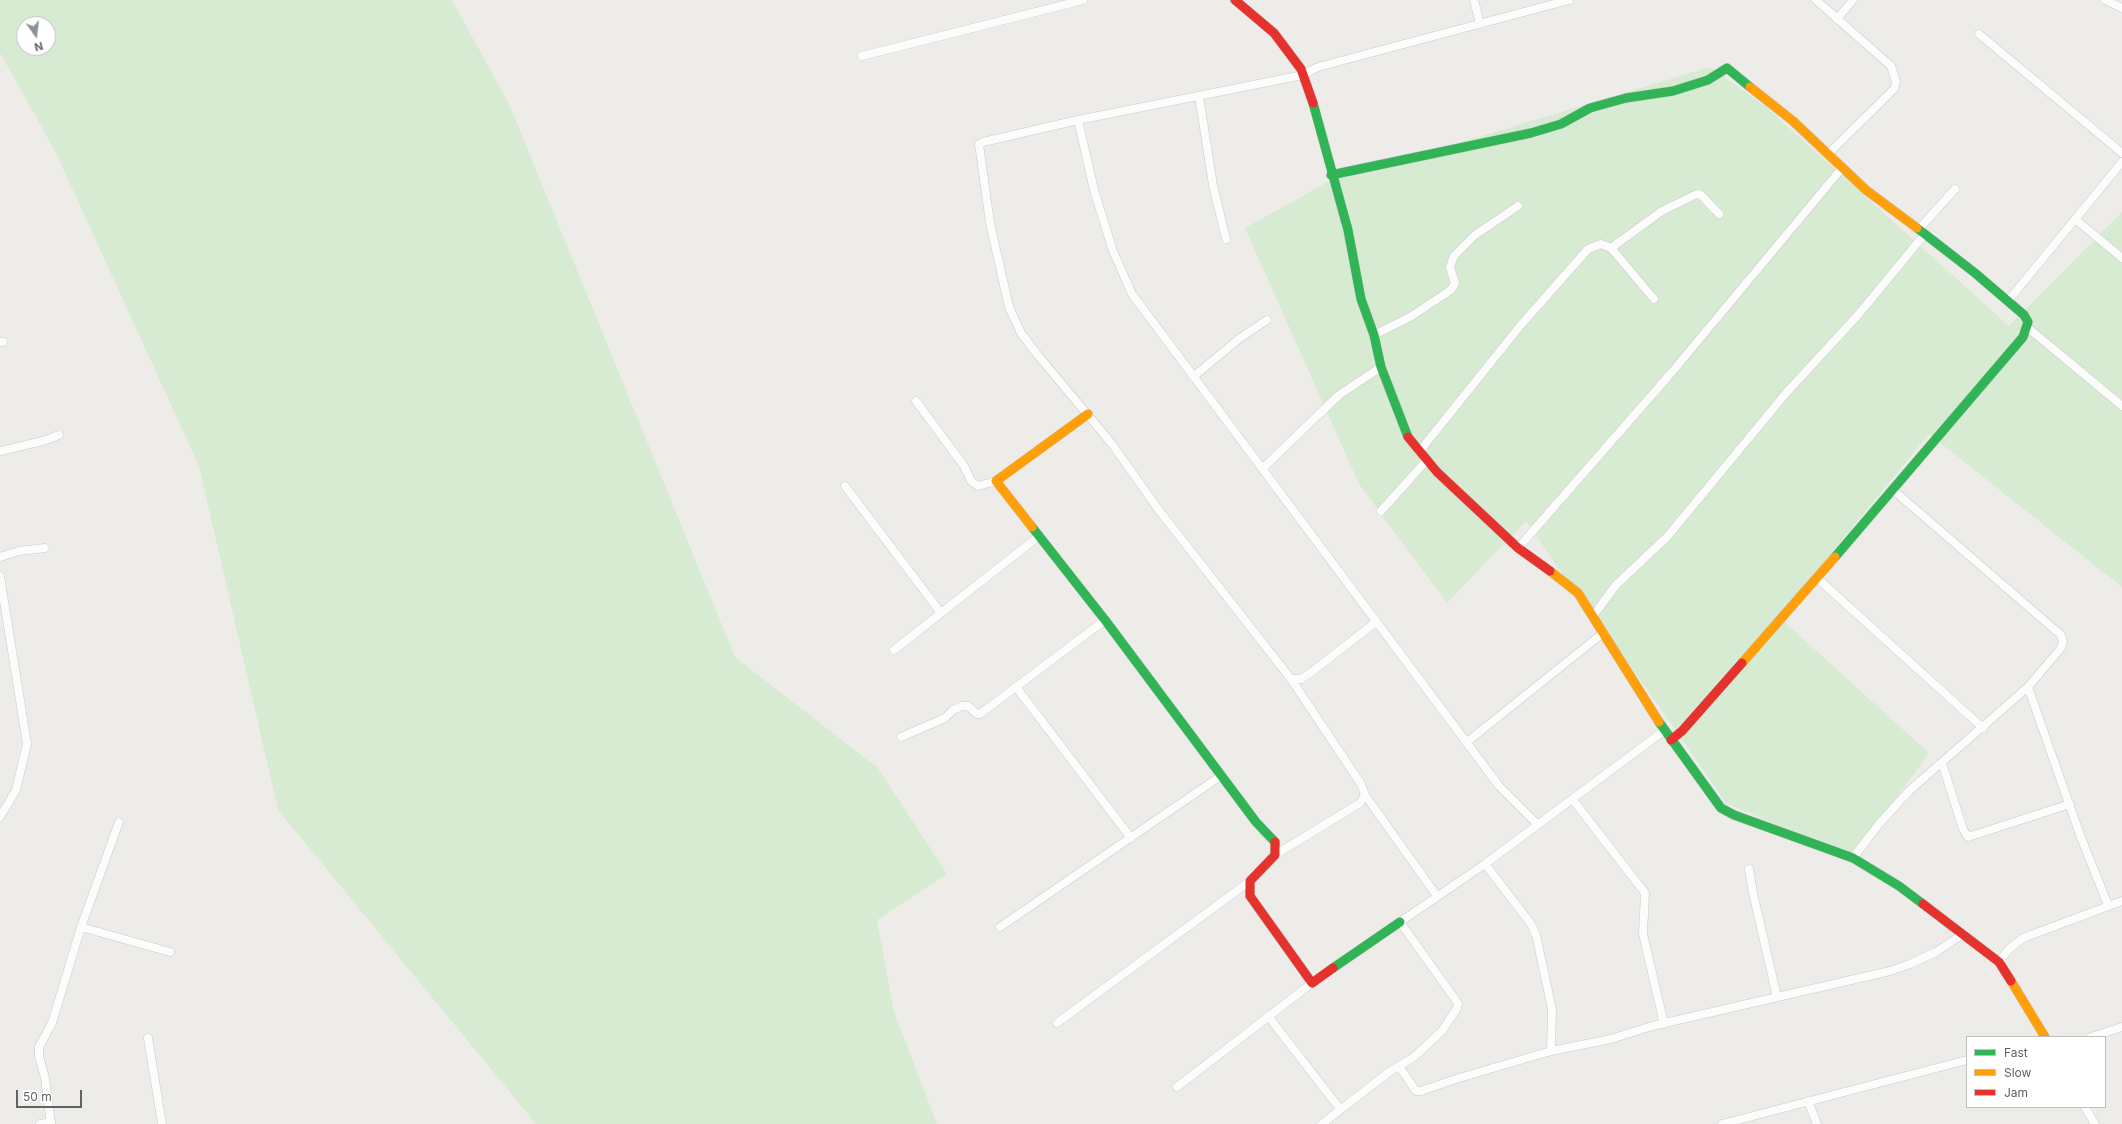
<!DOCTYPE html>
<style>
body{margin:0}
#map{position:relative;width:2122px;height:1124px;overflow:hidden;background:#eeece9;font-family:Inter,sans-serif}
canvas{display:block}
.legend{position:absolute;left:1966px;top:1036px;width:140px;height:72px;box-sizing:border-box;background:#fff;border:1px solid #bec1c2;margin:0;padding:5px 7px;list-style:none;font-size:12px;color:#5d6367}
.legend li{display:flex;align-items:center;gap:8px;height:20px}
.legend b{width:20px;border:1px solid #bec1c2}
.north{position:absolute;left:16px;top:16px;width:40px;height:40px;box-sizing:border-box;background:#fff;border:1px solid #bec1c2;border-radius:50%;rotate:166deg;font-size:11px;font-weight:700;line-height:16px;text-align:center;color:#5d6367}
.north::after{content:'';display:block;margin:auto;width:14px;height:18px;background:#909394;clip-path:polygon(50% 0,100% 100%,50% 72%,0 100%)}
.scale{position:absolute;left:16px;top:1090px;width:66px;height:18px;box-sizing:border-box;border:2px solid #5d6367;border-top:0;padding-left:5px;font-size:12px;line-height:14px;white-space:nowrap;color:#5d6367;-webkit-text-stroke:3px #fff;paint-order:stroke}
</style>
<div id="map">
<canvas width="2122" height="1124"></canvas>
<ul class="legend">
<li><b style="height:5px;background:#30b455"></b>Fast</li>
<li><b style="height:5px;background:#ff9f0a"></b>Slow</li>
<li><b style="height:5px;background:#e5322d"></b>Jam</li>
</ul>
<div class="north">N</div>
<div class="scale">50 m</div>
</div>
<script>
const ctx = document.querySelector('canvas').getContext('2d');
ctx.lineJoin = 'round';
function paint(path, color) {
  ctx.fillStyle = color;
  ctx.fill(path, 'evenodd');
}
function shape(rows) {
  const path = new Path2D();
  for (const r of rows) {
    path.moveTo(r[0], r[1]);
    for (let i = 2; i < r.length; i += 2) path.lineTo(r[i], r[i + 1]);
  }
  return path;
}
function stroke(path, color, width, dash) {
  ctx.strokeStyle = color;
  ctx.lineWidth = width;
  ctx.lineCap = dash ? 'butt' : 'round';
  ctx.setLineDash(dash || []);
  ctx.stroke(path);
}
const green = shape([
 [0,0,452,0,510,106,735,657,878,768,947,874,877,920,894,1012,937,1124,536,1124,278,810,199,466,55,151,0,53],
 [24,24,48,24,48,48,24,48],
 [1710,67,1765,106,2009,326,2122,212,2122,587,1929,434,1779,617,1929,753,1853,858,1726,803,1647,689,1603,633,1526,521,1447,603,1359,484,1245,228,1326,183]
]);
const street = shape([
 [1474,0,1480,24],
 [1816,0,1891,66,1896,82,1894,89,1828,154],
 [2105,0,2122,8],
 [1837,19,1853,0],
 [1979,34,2122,153],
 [862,56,1083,0],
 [1199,96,1213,185,1226,239],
 [1078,120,983,142,979,144,990,223,1009,307,1021,333,1036,353,1112,444,1158,509,1291,679,1301,679,1309,674,1376,622],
 [2075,219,2122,258],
 [1919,229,1955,189],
 [1611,248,1662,211,1697,194,1701,195,1719,214],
 [2008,301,2122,162],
 [2027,327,2122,406],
 [1374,335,1410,317,1451,290,1455,283,1450,267,1454,256,1475,235,1518,206],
 [0,342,3,342],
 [1193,377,1240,338,1267,320],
 [916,401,964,466,971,481,978,486,996,481],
 [0,451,43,441,59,435],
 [1419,452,1520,326,1588,249,1601,244,1611,248,1654,299],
 [1263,468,1339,395,1381,367],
 [845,486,941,613],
 [1381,511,1426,461],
 [1518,548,1672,372,1842,168],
 [0,557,19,551,45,548],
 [0,576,27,744,16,790,0,817],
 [1817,578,1983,728],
 [1593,616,1616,585,1667,537,1787,392,1858,315,1924,235],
 [894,650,1039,536],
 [1016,687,1131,838],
 [2028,687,2080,835,2108,905],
 [901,737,945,718,953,710,962,706,968,706,977,714,980,714,1105,620],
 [1467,742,1603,633],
 [1942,763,1963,829,1968,837,2070,804],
 [1365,795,1437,896],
 [1573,800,1645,893,1643,934,1664,1024],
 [1537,824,1499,786,1132,294,1113,251,1094,190,1078,120,1303,75,1318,67,1569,0],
 [1275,855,1360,803,1365,795,1361,784,1291,679],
 [1853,858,1879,824,1910,790,2028,687,2061,648,2063,642,2061,635,1892,489],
 [1485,864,1531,924,1536,935,1552,1009,1551,1051],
 [1749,869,1753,893,1777,997],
 [81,927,170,952],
 [1000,927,1222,775],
 [1999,962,2009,949,2023,938,2122,901],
 [1268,1016,1340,1109],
 [1057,1023,1250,881],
 [2091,1037,2122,1027],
 [148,1038,162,1124],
 [1399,1066,1416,1091,1421,1091,1459,1078,1551,1051,1611,1039,1652,1026,1890,971,1910,964,1936,952,1963,934],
 [1177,1087,1312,983],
 [1808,1101,1817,1124],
 [2085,1107,2095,1124],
 [40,1124,51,1122],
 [51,1124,45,1078,39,1056,39,1047,52,1023,81,927,119,822],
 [1322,1124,1389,1072,1414,1057,1442,1031,1457,1008,1458,1004,1455,999,1400,922,1485,864,1665,730],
 [1722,1124,1967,1060]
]);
const fast = shape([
 [1313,103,1348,230,1361,299,1374,335,1381,367,1408,437],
 [1331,175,1531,133,1561,124,1590,108,1626,98,1673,91,1708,80,1727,68,1750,87],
 [1032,527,1105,620,1256,822,1275,842],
 [1835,557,2023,337,2028,322,2024,315,1975,273,1917,228],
 [1659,722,1721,808,1734,815,1853,858,1899,886,1923,904],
 [1333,968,1400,922]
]);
const slow = shape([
 [1750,87,1793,121,1866,190,1917,228],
 [1032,527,996,481,1088,414],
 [1550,571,1578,593,1659,722],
 [1742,663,1835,557],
 [2011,981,2045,1037]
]);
const jam = shape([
 [1235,0,1274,33,1301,69,1313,103],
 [1408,437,1437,472,1518,548,1550,571],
 [1671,740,1682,731,1742,663],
 [1275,842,1275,855,1250,881,1250,896,1312,983,1333,968],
 [1923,904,1999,962,2011,981]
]);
paint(green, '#d7ebd3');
stroke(street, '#c9c9ca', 9);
stroke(fast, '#cacbcb', 10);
stroke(slow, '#cacbcb', 10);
stroke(jam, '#cacbcb', 10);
stroke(street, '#fcfcfc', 8);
stroke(fast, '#30b455', 9);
stroke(slow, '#ff9f0a', 9);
stroke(jam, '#e5322d', 9);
</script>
